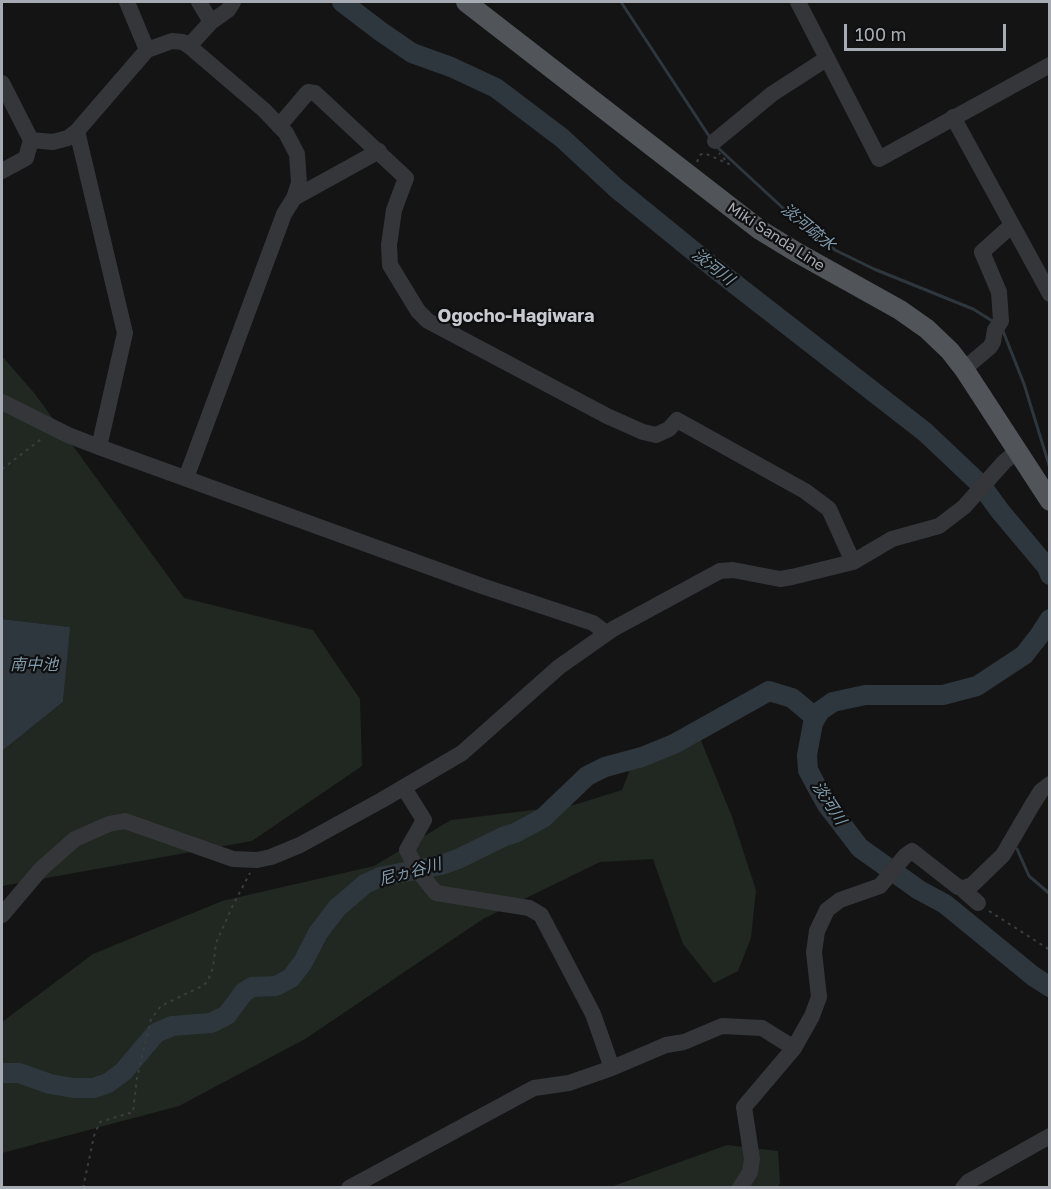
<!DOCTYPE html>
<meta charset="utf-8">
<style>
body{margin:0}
#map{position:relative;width:1051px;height:1189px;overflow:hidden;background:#141415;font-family:"Golos Text",sans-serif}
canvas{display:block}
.frame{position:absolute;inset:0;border:3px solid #a7acb4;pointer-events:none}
.scale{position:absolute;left:844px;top:24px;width:162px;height:27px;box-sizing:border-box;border:3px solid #a7acb4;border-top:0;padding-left:8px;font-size:18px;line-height:21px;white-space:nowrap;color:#a7acb4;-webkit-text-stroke:4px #0f0f10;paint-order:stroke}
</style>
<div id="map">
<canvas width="1051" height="1189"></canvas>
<div class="frame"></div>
<div class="scale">100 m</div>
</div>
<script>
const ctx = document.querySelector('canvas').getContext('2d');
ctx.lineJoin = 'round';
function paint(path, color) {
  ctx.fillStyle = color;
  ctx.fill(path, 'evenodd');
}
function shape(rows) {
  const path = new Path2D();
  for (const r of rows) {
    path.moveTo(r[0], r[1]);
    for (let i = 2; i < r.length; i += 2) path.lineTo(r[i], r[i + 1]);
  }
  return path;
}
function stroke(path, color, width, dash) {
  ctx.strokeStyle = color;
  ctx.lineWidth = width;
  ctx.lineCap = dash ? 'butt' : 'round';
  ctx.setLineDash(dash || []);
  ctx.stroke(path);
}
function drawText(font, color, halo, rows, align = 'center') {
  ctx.font = font + ' "Golos Text","Noto Sans JP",sans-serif';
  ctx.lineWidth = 4.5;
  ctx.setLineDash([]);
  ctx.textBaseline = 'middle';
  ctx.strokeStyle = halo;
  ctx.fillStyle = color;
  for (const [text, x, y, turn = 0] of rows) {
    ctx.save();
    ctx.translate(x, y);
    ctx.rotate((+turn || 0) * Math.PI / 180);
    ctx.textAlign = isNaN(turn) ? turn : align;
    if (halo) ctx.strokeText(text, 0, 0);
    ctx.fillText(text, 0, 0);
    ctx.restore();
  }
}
const green = shape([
 [2,356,35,394,184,598,313,630,360,699,362,766,252,841,2,886,2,751,63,702,69,627,2,619],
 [700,738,732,817,756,890,751,938,738,971,714,983,683,944,653,859,600,862,483,919,305,1039,179,1106,2,1153,2,1022,93,954,222,901,374,866,451,820,574,805,622,790,637,752],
 [727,1145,778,1151,780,1183,778,1187,608,1188]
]);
const water = shape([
 [2,619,70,627,63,702,2,751]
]);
const stream = shape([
 [621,2,711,139],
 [717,147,784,209,835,250,874,269,973,309,994,322],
 [1003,331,1024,384,1050,468],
 [1017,849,1029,876,1050,894]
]);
const river = shape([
 [342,2,380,31,412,53,451,67,496,88,562,138,616,188,713,267,925,432,981,485,1000,511,1047,567,1050,575],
 [1050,619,1039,636,1024,655,977,686,943,695,865,695,833,702,820,711,813,723,807,755,808,770,817,787,827,805,860,848,919,890,945,904,1033,976,1050,987],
 [2,1073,19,1073,50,1084,73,1088,94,1088,108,1083,123,1072,156,1033,172,1026,211,1023,227,1015,244,992,252,987,276,986,291,978,303,962,318,933,337,908,365,884,380,877,441,865,458,859,505,836,515,833,543,818,587,776,605,767,642,757,674,744,769,691,792,698,816,718]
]);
const path = shape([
 [697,162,700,155,704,153,729,164,719,153],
 [2,469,44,437],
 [989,911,1050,950],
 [83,1188,94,1136,100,1122,133,1112,137,1078,151,1019,161,1006,204,985,208,980,213,968,216,943,233,905,250,873]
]);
const minor = shape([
 [127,2,147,50],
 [199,2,211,22],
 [798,2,879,159,1050,65],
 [189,46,211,22,228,10,233,2],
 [2,83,31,140,26,158,2,171],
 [953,117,1050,294],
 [279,126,308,92,315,93,406,178,394,210,389,245,390,265,418,311,428,321,607,416,643,432,656,435,669,429,677,420,805,491,829,509,853,562],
 [77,131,125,333,99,447],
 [31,140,53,142,68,138,77,131,147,50,172,41,183,42,189,46,264,110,286,133,297,154,299,183,294,198,284,214,186,478],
 [715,141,772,94,826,59],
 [294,198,379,151],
 [964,369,990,347,993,342,995,330,1001,321,999,292,982,252,1012,225],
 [2,402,68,435,99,447,482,586,593,623,606,633],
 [404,788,424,820,407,850,418,871,436,893,529,908,541,915,593,1014,612,1068],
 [961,888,978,903],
 [2,915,41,869,75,839,109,824,125,821,233,859,257,860,271,857,300,845,382,800,462,753,559,667,613,629,720,571,733,570,780,579,792,577,853,562,892,539,939,526,964,507,1004,462,1017,451],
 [349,1188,534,1088,569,1083,612,1068,666,1045,684,1042,722,1026,762,1028,794,1048],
 [740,1188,750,1172,752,1159,744,1107,794,1048,812,1016,819,997,814,952,817,931,827,910,840,900,880,886,905,856,912,851,958,887,964,888,972,885,1003,855,1031,807,1041,791,1050,784],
 [963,1188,968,1182,1050,1136]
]);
const major = shape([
 [466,2,760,230,796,252,900,310,927,329,950,351,964,369,1050,501]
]);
const streetNames = [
 ["Miki Sanda Line",776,237,33]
];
const waterNames = [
 ["淡河疏水",808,227,39],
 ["淡河川",713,267,38],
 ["南中池",34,665],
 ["淡河川",829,803,57],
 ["尼ヵ谷川",410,872,-15]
];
const quarterNames = [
 ["Ogocho-Hagiwara",516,316]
];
paint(green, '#202821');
paint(water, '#2e373d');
stroke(stream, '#2e373d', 3);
stroke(river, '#2e373d', 20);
stroke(path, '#3b3d41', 2, [3, 4.5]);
stroke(minor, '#35363a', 16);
stroke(major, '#515459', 20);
drawText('15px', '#a7acb4', '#0f0f10', streetNames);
drawText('italic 16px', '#809cad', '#0f0f10', waterNames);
drawText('bold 18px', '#c7cbd1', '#0f0f10', quarterNames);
</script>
